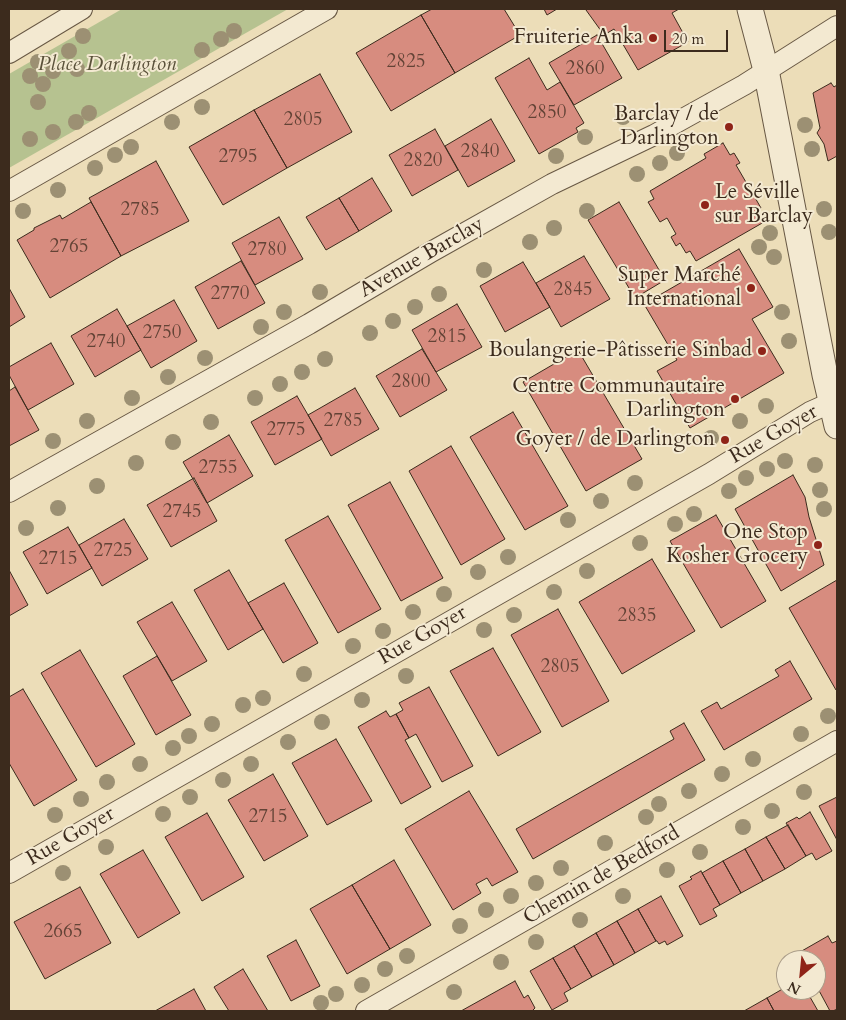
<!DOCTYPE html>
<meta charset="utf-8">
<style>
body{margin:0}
#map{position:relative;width:846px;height:1020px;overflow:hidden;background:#ecddb8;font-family:Cardo,serif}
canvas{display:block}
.frame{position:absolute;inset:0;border:10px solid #3c2b1d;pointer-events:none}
.north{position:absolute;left:776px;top:950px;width:50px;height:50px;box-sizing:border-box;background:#f3e9d1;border:1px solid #aa9d89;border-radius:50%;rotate:208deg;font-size:14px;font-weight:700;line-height:20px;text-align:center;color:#3c2b1d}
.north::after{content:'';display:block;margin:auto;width:18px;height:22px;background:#8f2418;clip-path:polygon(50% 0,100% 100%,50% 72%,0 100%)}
.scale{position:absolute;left:664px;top:30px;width:64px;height:22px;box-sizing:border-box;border:2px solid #3c2b1d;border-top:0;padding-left:6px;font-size:15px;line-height:18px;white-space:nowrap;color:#3c2b1d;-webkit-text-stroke:4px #f3e9d1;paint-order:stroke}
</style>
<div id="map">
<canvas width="846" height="1020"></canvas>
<div class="frame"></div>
<div class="north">N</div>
<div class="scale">20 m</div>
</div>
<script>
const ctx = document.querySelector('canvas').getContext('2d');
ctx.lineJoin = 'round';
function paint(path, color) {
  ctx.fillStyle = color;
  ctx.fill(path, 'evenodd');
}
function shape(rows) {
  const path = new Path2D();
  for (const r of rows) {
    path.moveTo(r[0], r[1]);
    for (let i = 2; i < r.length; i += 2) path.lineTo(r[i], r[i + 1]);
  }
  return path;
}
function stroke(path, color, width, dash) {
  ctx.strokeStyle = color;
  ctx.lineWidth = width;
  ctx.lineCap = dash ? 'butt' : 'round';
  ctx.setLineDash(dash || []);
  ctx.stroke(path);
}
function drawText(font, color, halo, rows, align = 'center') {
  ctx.font = font + ' Cardo,serif';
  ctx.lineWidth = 4;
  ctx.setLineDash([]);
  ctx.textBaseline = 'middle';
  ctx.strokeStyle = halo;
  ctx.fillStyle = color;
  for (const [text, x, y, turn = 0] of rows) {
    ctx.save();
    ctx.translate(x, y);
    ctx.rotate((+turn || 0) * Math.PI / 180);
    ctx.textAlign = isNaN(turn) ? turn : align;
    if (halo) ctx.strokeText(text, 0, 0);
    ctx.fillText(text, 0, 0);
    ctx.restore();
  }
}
const green = shape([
 [122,9,288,9,9,168,9,74]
]);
const building = shape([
 [432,9,504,9,520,35,455,73,421,15,432,9],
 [544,9,557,9,547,15,544,9],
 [588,9,679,9,672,13,688,42,638,70,614,29,604,35,586,10,588,9],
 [421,15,455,73,391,111,356,53,421,15],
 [597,35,622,78,574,105,549,63,597,35],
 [529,58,547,90,560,82,584,123,576,128,578,132,539,154,495,78,529,58],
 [320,74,352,132,287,168,254,110,320,74],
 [831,83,834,87,837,85,837,156,828,161,824,144,817,133,820,128,813,93,831,83],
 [254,110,287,168,223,205,189,147,254,110],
 [491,119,515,161,468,187,445,146,491,119],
 [435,129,458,170,412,196,389,155,435,129],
 [723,143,730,155,734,153,740,163,736,165,761,208,757,210,764,222,696,261,690,251,686,253,680,243,676,246,671,237,676,234,667,218,660,222,648,202,654,199,650,191,706,158,704,154,723,143],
 [156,161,189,221,121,256,89,198,156,161],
 [372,178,392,211,359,231,339,198,372,178],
 [339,198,359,231,326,250,306,217,339,198],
 [91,202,121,256,50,298,17,240,34,230,34,228,60,215,62,219,91,202],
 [619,202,665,280,635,298,588,220,619,202],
 [279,217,303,259,255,285,232,243,279,217],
 [739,249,773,307,752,319,784,373,690,428,657,371,677,360,644,304,739,249],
 [584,256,610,299,561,327,536,283,584,256],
 [241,261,265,303,218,329,195,287,241,261],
 [523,262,550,307,505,332,480,286,523,262],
 [9,288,25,317,9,327,9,288],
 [174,300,197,341,151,368,127,326,174,300],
 [457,304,482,347,436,372,412,330,457,304],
 [117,309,141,350,95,377,71,336,117,309],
 [51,343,74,384,28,410,9,375,9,367,51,343],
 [422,349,447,390,400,417,376,376,422,349],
 [578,350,642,459,586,491,523,382,578,350],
 [15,387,39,430,9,446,9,391,15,387],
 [355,388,379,429,331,456,308,415,355,388],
 [297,396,322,439,275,465,251,422,297,396],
 [513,412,568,506,525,530,470,437,513,412],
 [229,435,253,476,207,503,183,462,229,435],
 [451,446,505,539,461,565,409,471,451,446],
 [793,475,805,497,809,517,824,565,781,591,735,509,793,475],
 [194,478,217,521,171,547,147,505,194,478],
 [390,482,443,578,401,601,348,505,390,482],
 [716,515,766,601,721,628,670,541,716,515],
 [328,516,381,609,338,633,285,540,328,516],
 [124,519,148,559,102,586,79,545,124,519],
 [68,527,92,568,47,594,23,552,68,527],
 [652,559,695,631,622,674,579,602,652,559],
 [9,570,28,605,9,616,9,570],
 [229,570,263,629,228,650,194,590,229,570],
 [837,580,837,690,836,690,789,608,837,580],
 [284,583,318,643,283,663,248,603,284,583],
 [172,602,207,661,172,681,137,622,172,602],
 [558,609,609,701,562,727,511,635,558,609],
 [493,648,541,732,498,756,450,671,493,648],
 [80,650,135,744,96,767,41,673,80,650],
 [157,656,191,715,156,735,123,676,157,656],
 [790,661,812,699,724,750,701,711,717,702,721,709,779,676,775,670,790,661],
 [429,687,473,766,442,782,416,734,409,738,396,714,403,710,399,703,429,687],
 [23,689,77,780,34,806,9,763,9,697,23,689],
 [386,711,390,717,396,714,409,738,405,740,431,787,401,804,358,727,386,711],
 [684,723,705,760,533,859,516,829,674,739,670,731,684,723],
 [336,739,372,801,327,825,292,763,336,739],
 [273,774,308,836,264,861,228,800,273,774],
 [469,791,518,872,492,886,487,878,476,884,481,893,453,910,405,829,469,791],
 [837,797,837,840,819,806,837,797],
 [810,812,832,851,816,860,812,853,806,856,786,823,797,817,799,819,810,812],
 [207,813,244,877,202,901,165,837,207,813],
 [788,825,806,856,785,869,766,837,788,825],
 [766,837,785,869,763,881,745,849,766,837],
 [745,849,763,881,741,893,723,861,745,849],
 [143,850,180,913,138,938,100,874,143,850],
 [394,860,431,925,390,949,352,885,394,860],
 [723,861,741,893,720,905,702,873,723,861],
 [701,871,720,905,713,909,717,916,700,925,679,886,692,879,690,877,701,871],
 [352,885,390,949,347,974,310,909,352,885],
 [80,887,111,943,45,979,14,922,80,887],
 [661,896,683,936,667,945,665,941,659,944,657,941,656,941,638,909,661,896],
 [638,909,656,941,635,953,617,921,638,909],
 [617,921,635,953,614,965,596,933,617,921],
 [596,933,614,965,592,977,574,946,596,933],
 [828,936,832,943,837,941,837,1009,833,1011,830,1011,816,985,816,960,805,960,800,952,828,936],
 [296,940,320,986,291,1001,267,956,296,940],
 [574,946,592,977,571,989,553,958,574,946],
 [553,958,571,989,564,993,568,1001,552,1010,530,971,553,958],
 [243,969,268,1011,229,1011,214,987,243,969],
 [515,981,524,998,528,995,535,1008,532,1011,461,1011,515,981],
 [786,987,786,990,806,990,818,1011,774,1011,767,998,786,987],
 [194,989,206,1011,155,1011,194,989],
 [767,998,774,1011,744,1011,767,998]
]);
const minor = shape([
 [9,53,82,9],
 [9,191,327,9],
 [9,492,309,324,431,252,552,184,654,135,744,85,837,26],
 [9,873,709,474,810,412,837,400],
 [366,1011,837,741]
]);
const tertiary = shape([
 [750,9,766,70,825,375,837,426]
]);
const trees = [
 [234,31],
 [83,36],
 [221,39],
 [202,50],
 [69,51],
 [38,62],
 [77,69],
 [53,71],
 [30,76],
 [43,84],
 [38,102],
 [202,107],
 [89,113],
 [623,117],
 [76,122],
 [172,122],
 [805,125],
 [53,132],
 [585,137],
 [30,139],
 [131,147],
 [812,149],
 [677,153],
 [115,155],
 [556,156],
 [660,163],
 [95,168],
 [637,174],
 [58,190],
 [824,209],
 [23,211],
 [587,211],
 [554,228],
 [829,232],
 [770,233],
 [530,242],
 [759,247],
 [774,257],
 [484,270],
 [320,292],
 [439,294],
 [415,307],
 [284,312],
 [782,312],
 [393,321],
 [261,327],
 [370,333],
 [789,341],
 [205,358],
 [325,359],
 [302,372],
 [168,377],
 [280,384],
 [132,398],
 [255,398],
 [766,406],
 [87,421],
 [740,421],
 [211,422],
 [711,438],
 [53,441],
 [173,442],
 [785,461],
 [136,463],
 [815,465],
 [767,469],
 [746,478],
 [635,483],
 [97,486],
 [820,490],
 [729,491],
 [601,501],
 [58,508],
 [824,509],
 [694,514],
 [568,520],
 [675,524],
 [26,528],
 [640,543],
 [508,557],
 [587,571],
 [478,572],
 [554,592],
 [444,594],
 [413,612],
 [514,615],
 [484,630],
 [383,631],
 [353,646],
 [304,674],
 [406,676],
 [263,698],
 [362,700],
 [243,705],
 [828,716],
 [322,722],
 [212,724],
 [801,734],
 [189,736],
 [288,742],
 [173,748],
 [753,759],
 [140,764],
 [251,764],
 [722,774],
 [223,780],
 [107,782],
 [689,791],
 [804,792],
 [190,797],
 [81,799],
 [659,804],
 [772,811],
 [163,814],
 [55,815],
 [646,817],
 [743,827],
 [605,843],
 [106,847],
 [700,852],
 [561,868],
 [667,870],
 [63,873],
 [536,883],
 [511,896],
 [623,896],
 [486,910],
 [580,920],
 [460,926],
 [536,942],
 [407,956],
 [501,962],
 [385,969],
 [362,985],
 [454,992],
 [336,994],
 [321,1003]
];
const markers = [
 [653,38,5,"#8f2418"],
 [729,127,5,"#8f2418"],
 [705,205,5,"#8f2418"],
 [751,288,5,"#8f2418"],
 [762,351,5,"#8f2418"],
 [735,399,5,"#8f2418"],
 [725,440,5,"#8f2418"],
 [818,545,5,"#8f2418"]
];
const numberNames = [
 ["2825",406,63],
 ["2860",585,70],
 ["2850",547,114],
 ["2805",303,121],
 ["2840",480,153],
 ["2795",238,158],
 ["2820",423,162],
 ["2785",140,211],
 ["2765",69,248],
 ["2780",267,251],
 ["2845",573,291],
 ["2770",230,295],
 ["2750",162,334],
 ["2815",447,338],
 ["2740",106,343],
 ["2800",411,383],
 ["2785",343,422],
 ["2775",286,431],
 ["2755",218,469],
 ["2745",182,513],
 ["2725",113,552],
 ["2715",58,560],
 ["2835",637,617],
 ["2805",560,668],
 ["2715",268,818],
 ["2665",63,933]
];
const poiNames = [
 ["Fruiterie Anka",643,38],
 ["Barclay / de",719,115],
 ["Darlington",719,139],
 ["Le Séville",715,193,"left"],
 ["sur Barclay",715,217,"left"],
 ["Super Marché",741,276],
 ["International",741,300],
 ["Boulangerie-Pâtisserie Sinbad",752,351],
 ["Centre Communautaire",725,387],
 ["Darlington",725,411],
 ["Goyer / de Darlington",715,440],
 ["One Stop",808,533],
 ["Kosher Grocery",808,557]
];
const parkNames = [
 ["Place Darlington",107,65]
];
const streetNames = [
 ["Avenue Barclay",422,258,-30],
 ["Rue Goyer",774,435,-30],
 ["Rue Goyer",423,636,-30],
 ["Rue Goyer",71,837,-30],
 ["Chemin de Bedford",602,876,-30]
];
paint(green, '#b6c290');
paint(building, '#d78c7f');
stroke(building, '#3c2b1d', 1);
stroke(minor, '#685844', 22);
stroke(tertiary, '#685844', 27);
stroke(minor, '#f3e9d1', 20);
stroke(tertiary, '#f3e9d1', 25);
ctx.fillStyle = '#9c9073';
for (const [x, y] of trees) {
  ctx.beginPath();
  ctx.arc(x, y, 8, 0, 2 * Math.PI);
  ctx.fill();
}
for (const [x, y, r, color] of markers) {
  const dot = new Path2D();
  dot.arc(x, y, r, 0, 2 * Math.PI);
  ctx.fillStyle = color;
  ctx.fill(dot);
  stroke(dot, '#f3e9d1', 2);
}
drawText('19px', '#634336', null, numberNames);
drawText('21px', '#3c2b1d', '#f3e9d1', poiNames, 'right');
drawText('italic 21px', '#5a513a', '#f3e9d1', parkNames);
drawText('21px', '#3c2b1d', '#f3e9d1', streetNames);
</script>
